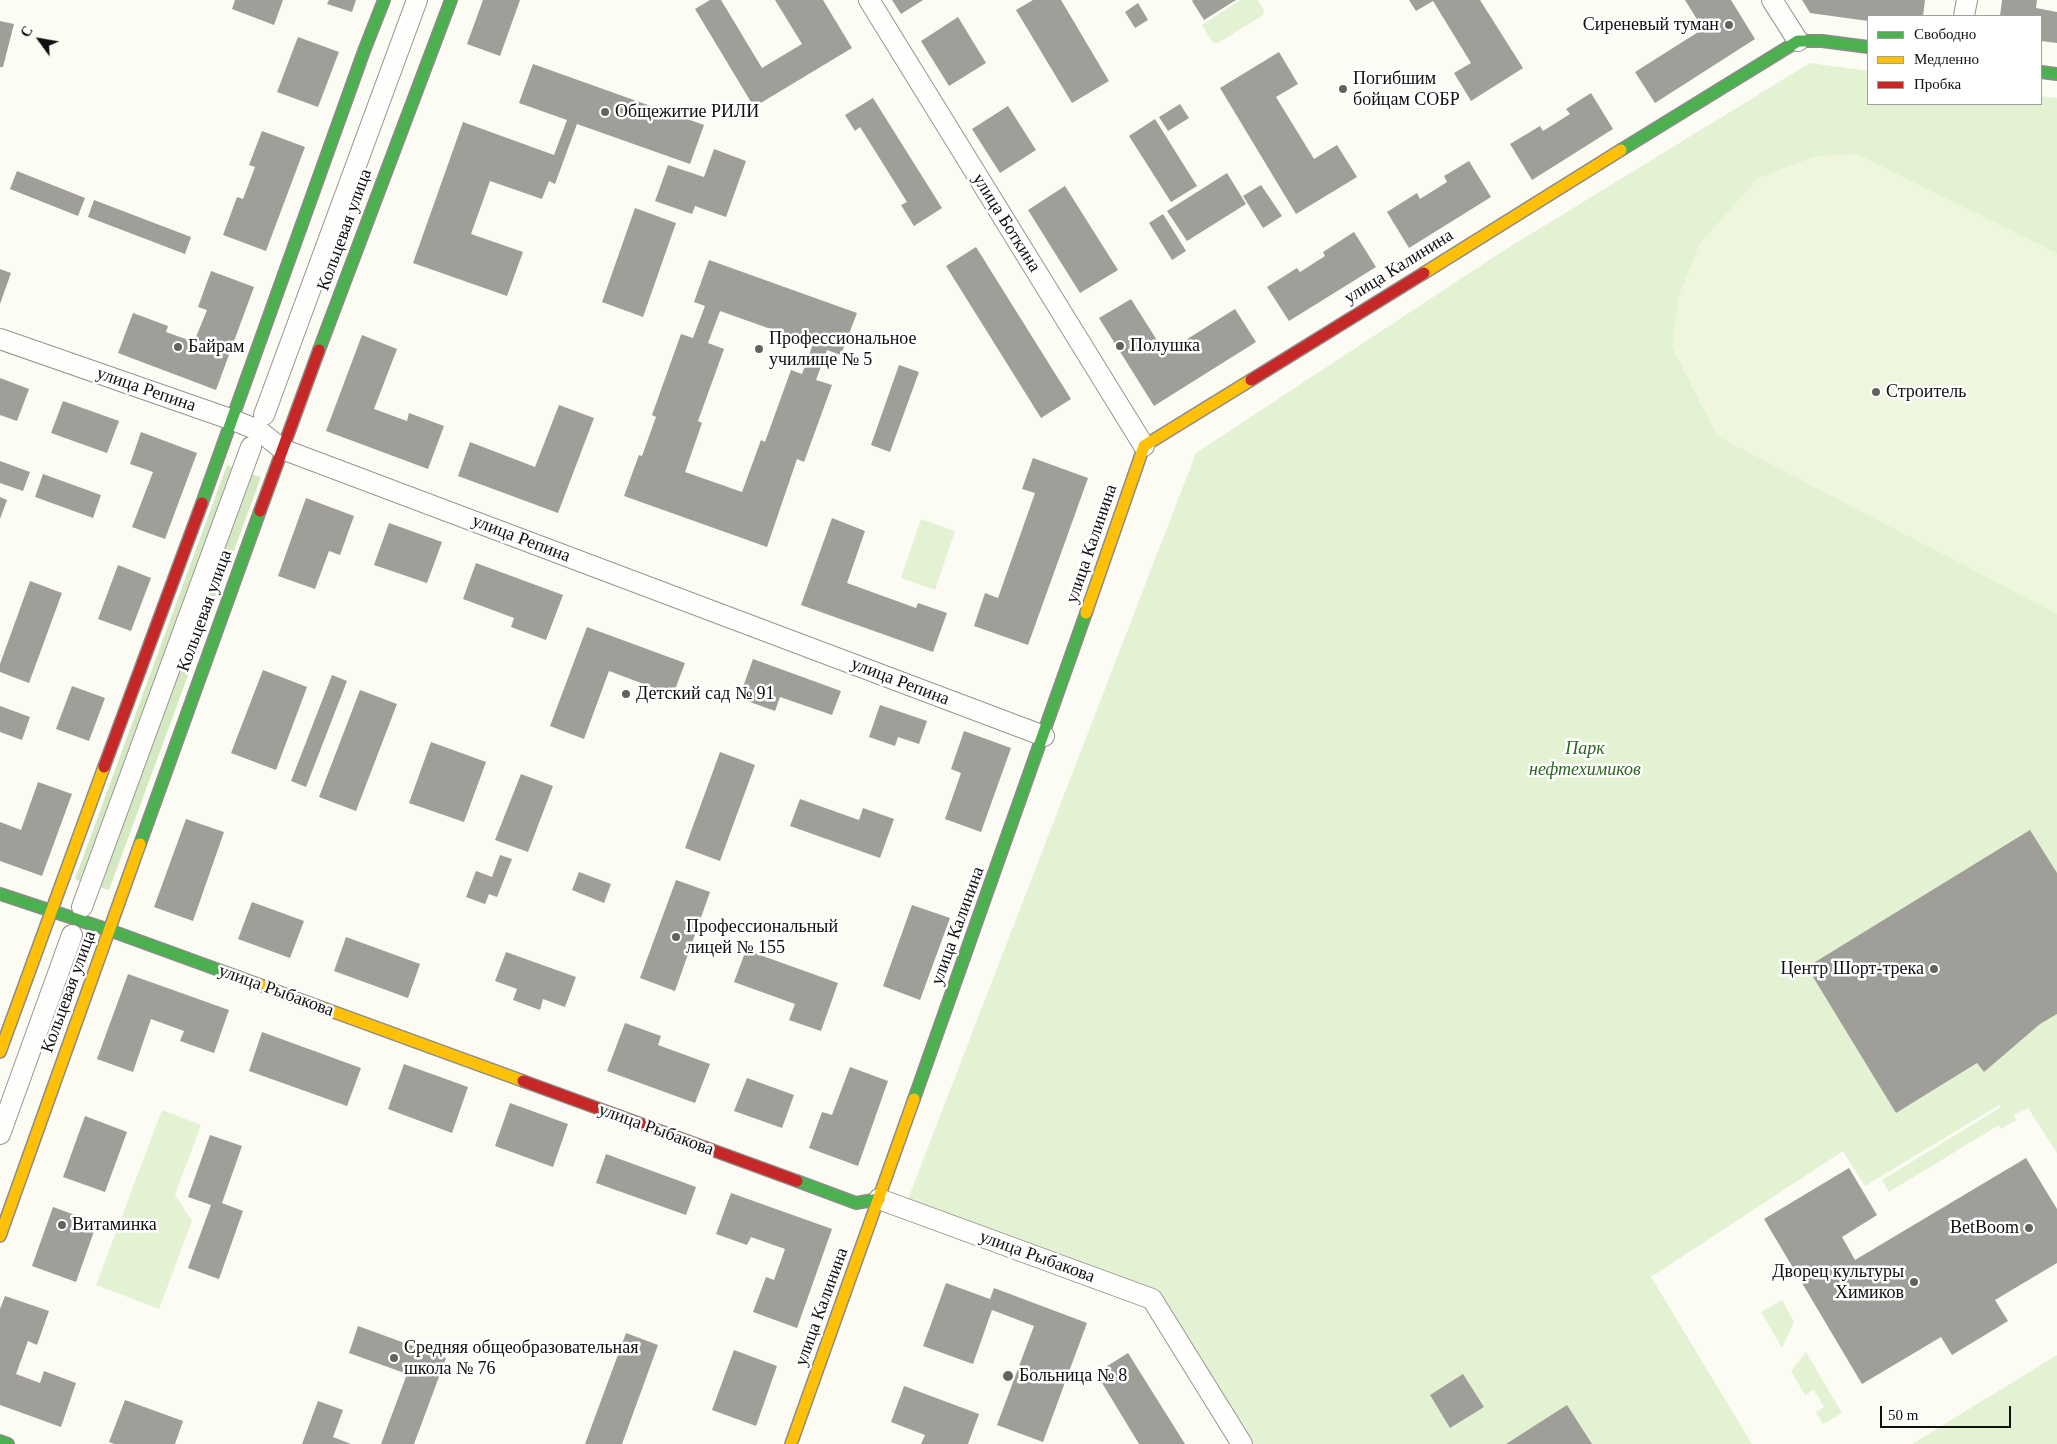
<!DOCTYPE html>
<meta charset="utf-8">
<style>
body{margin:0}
#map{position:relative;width:2057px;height:1444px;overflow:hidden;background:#fcfbf4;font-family:"Times New Roman",serif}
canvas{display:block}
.legend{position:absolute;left:1867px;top:15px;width:175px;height:90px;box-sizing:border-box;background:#fff;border:1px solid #9f9f9f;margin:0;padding:6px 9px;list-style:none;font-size:15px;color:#0f0f0f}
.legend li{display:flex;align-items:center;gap:10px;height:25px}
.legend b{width:25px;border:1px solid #9f9f9f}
.north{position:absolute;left:15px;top:15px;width:50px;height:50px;-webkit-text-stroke:4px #fff;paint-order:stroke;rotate:302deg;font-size:14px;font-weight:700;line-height:20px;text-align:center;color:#0f0f0f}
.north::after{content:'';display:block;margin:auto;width:18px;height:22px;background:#0f0f0f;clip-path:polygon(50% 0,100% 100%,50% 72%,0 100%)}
.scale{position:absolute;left:1880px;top:1406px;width:131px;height:22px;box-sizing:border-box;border:2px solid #0f0f0f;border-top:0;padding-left:6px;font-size:15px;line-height:18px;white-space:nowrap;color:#0f0f0f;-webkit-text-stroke:4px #fff;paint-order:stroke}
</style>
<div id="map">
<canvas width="2057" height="1444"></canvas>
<ul class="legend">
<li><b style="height:6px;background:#4caf50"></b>Свободно</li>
<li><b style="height:6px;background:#ffc107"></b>Медленно</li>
<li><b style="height:6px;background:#c62828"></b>Пробка</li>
</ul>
<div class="north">С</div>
<div class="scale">50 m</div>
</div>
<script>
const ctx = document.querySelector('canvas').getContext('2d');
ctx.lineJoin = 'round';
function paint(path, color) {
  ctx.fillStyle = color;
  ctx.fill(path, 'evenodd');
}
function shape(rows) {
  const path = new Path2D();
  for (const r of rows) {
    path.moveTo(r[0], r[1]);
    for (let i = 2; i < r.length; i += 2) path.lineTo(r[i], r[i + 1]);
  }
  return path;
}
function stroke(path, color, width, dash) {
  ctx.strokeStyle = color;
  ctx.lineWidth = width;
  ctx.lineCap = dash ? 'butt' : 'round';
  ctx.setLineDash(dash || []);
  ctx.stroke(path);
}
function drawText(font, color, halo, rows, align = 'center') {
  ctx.font = font + ' "Times New Roman",serif';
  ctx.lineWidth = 5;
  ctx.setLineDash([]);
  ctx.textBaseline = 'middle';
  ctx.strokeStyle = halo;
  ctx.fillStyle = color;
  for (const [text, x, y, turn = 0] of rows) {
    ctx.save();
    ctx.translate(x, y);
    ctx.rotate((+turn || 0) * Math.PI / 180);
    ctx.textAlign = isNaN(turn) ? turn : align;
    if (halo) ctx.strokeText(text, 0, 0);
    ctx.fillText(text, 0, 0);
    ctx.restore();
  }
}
const green = shape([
 [1240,0,1258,0,1264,10,1263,15,1218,43,1213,43,1202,25],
 [1810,63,1868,71,1868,104,2041,104,2041,96,2057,98,2057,1153,2028,1108,2014,1115,2016,1120,2001,1129,1999,1125,1889,1192,1882,1180,2001,1107,1999,1105,1865,1186,1843,1151,1651,1277,1752,1444,1254,1444,1158,1290,908,1199,1196,453,1503,251],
 [921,519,955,531,935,590,901,578],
 [162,1110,201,1125,175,1195,192,1221,159,1309,96,1285],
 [1782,1300,1794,1322,1782,1348,1761,1312],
 [1806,1352,1842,1413,1823,1424,1816,1412,1824,1407,1814,1390,1805,1395,1791,1371],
 [2057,1355,2057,1444,1912,1444]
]);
const forest = shape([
 [227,465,238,469,86,883,75,879],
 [249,473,261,477,109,890,97,886]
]);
const pitch = shape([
 [1857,154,2057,253,2057,614,1717,436,1672,347,1678,298,1700,243,1758,178,1816,156]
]);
const building = shape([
 [235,0,283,0,274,25,232,9],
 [329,0,356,0,352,12,327,4],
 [483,0,520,0,500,56,467,44],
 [710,0,721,0,762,68,802,44,775,0,823,0,852,48,754,107,695,9],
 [892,0,923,0,901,14],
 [1033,0,1061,0,1109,81,1072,103,1016,10],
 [1193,0,1236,0,1204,20,1192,1],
 [1409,0,1480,0,1523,68,1471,101,1454,73,1471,63,1433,1,1416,11],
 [1685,0,1731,0,1755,39,1655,103,1635,72,1703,29],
 [1802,0,1925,0,1923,16,1868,16,1868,21,1810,13],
 [2002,0,2037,0,2036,8,2057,12,2057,43,2041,41,2041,16,2000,16],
 [1138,3,1148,20,1135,28,1125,12],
 [958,17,986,63,949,86,921,41],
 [0,21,14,24,3,67,0,67],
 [298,37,339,52,318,107,277,92],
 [1279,52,1298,84,1276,97,1314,159,1337,145,1357,177,1296,214,1220,88],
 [533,64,704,125,690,164,577,124,555,184,549,181,542,199,490,181,471,234,523,252,507,296,413,263,463,122,554,155,567,120,519,103],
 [1591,93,1613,129,1532,180,1510,144,1540,126,1543,131,1570,114,1566,109],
 [873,98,942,208,914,226,901,205,907,202,860,127,855,131,845,115],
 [1180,104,1189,118,1168,131,1159,117],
 [1008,106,1036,150,1000,173,972,129],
 [1155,119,1197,186,1171,202,1129,136],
 [262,131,305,147,266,251,223,235,237,197,243,199,255,167,249,165],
 [714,149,746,161,726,217,695,206,692,214,655,201,668,165,704,177],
 [1469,161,1491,197,1409,248,1387,212,1417,193,1420,199,1447,182,1444,176],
 [17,171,85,198,78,216,10,189],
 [1227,173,1246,204,1187,241,1167,211],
 [1261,185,1282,216,1263,228,1243,196],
 [1065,186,1118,270,1080,293,1028,210],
 [94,200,191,237,185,254,88,217],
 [635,208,676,223,643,317,602,302],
 [1163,214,1186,251,1172,260,1149,223],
 [1354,232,1376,267,1289,321,1267,287,1297,268,1300,272,1325,256,1323,252],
 [976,247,1071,399,1041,418,946,266],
 [709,260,857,313,841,355,827,350,816,380,832,385,804,462,797,459,767,547,624,496,639,455,642,456,656,417,652,415,681,334,693,338,705,306,694,302],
 [720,311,813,344,802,374,791,370,765,442,761,440,742,492,685,472,702,423,698,421,724,349,708,343],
 [0,269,11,273,0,304],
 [211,271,254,287,216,390,118,353,133,313,168,326,166,332,194,342,207,310,198,307],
 [1131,299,1165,353,1235,309,1256,342,1154,406,1099,318],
 [362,335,397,349,374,409,407,421,409,413,444,426,428,469,326,431],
 [899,365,919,372,890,452,871,445],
 [0,378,29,389,17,421,0,415],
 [63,401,119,421,107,453,51,433],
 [559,405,594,418,558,513,458,476,470,442,535,467],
 [141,432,197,453,165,539,132,527,153,472,130,464],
 [1033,458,1088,478,1028,645,974,626,985,593,998,598,1035,493,1022,489],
 [0,461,30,472,23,491,0,483],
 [43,474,101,495,93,518,35,497],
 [0,497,7,500,0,519],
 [306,498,354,516,340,555,329,551,315,589,278,576],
 [832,518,865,531,847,583,916,608,918,603,947,613,933,652,801,605],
 [389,523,442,542,427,583,374,565],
 [476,563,563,595,546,640,511,627,514,618,463,599],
 [118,565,151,578,131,631,98,619],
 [30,581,62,593,29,683,0,672,0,664],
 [587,627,685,663,673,695,609,671,584,739,550,726],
 [753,659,841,691,832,715,780,697,775,711,739,698],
 [263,670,307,687,276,770,231,753],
 [332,675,347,681,306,787,291,781],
 [72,686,105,698,89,741,56,729],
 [360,690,397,704,356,811,319,797],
 [880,705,927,721,919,744,898,737,895,746,869,737],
 [0,706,30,717,22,740,0,732],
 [964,731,1011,748,981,832,945,819,961,773,951,769],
 [431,742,486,762,464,822,409,803],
 [720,752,755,765,720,861,685,848],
 [521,774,553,786,528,852,495,840],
 [38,782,72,794,42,876,0,861,0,822,21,830],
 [800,799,859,820,863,808,894,819,880,858,790,826],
 [186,819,224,832,193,921,154,907],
 [2030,830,2057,873,2057,1014,2040,1024,1984,1072,1977,1063,1896,1113,1807,967],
 [500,855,512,859,497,897,489,894,485,904,466,897,476,871,492,877],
 [579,872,611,884,604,903,572,890],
 [676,880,710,892,675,991,640,978],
 [252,902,304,921,290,958,238,939],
 [912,905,950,918,920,1000,883,986],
 [346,937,420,964,408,998,334,971],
 [746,950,838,983,821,1031,789,1020,795,1004,734,982],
 [506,952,576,977,565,1007,543,999,540,1010,513,1000,517,989,495,981],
 [128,974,229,1010,214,1053,180,1041,184,1031,151,1019,133,1072,97,1059],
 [625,1023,661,1036,658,1045,710,1064,695,1103,607,1071],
 [262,1032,361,1068,347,1106,249,1071],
 [404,1064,468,1087,452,1133,388,1109],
 [850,1067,888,1081,858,1166,809,1148,822,1112,832,1115],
 [747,1078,794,1095,782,1128,734,1111],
 [510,1103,568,1124,553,1167,495,1146],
 [85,1116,127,1132,105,1192,63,1177],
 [210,1135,242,1146,222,1203,243,1211,219,1279,188,1268,211,1205,188,1197],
 [606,1154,696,1187,686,1215,596,1183],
 [2026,1158,2057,1209,2057,1263,1995,1300,2008,1321,1952,1355,1941,1337,1862,1384,1764,1219,1849,1168,1877,1215,1842,1237,1855,1260],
 [731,1193,832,1229,797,1328,753,1312,766,1277,774,1280,785,1249,751,1237,747,1245,716,1234],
 [53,1207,97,1223,76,1282,32,1266],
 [946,1283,990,1299,994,1288,1087,1323,1043,1442,997,1425,1034,1326,992,1310,973,1364,923,1346],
 [5,1296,49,1311,37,1345,28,1341,16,1374,40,1383,44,1371,76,1383,61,1427,0,1405,0,1309],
 [358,1326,446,1358,414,1444,381,1444,407,1374,349,1353],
 [626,1333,658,1345,622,1444,585,1444],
 [734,1350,777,1366,756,1426,712,1410],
 [1128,1353,1185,1444,1139,1444,1096,1373],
 [1463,1374,1484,1407,1450,1428,1430,1395],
 [904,1386,979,1414,968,1444,921,1444,925,1435,891,1422],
 [125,1400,183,1421,175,1444,114,1444,109,1442],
 [318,1401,343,1410,333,1437,351,1444,302,1444],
 [1567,1405,1592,1444,1506,1444]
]);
const street = shape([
 [869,0,1144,446],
 [1772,0,1798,41],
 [1964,16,1967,0],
 [0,339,233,420,258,430,282,449,1044,736],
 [264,415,417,0],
 [82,907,251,447],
 [0,1134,72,935],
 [879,1199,1152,1299,1242,1444]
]);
const fast = shape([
 [2041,72,2057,74],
 [1621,150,1798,41,1822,41,1868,47],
 [319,350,451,0],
 [202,503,364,51,384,0],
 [140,844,260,511],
 [0,894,109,930,238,977],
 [914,1099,1086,613],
 [797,1181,856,1203,879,1199],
 [0,1441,8,1444]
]);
const slow = shape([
 [1424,273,1621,150],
 [1086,613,1144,446,1251,380],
 [238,977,523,1081],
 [0,1052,104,767],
 [0,1236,140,844],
 [791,1444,914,1099]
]);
const jam = shape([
 [1251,380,1424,273],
 [260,511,319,350],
 [104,767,202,503],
 [523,1081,797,1181]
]);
const markers = [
 [1729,25,5,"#62625f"],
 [1343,89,5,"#62625f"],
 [605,112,5,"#62625f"],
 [1120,346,5,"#62625f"],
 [178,347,5,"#62625f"],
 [759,349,5,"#62625f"],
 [1876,392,5,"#62625f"],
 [626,694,5,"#62625f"],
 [676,937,5,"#62625f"],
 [1934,969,5,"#62625f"],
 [62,1225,5,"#62625f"],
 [2029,1228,5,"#62625f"],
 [1914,1282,5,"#62625f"],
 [394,1358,5,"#62625f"],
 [1008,1376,6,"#62625f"]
];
const poiNames = [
 ["Сиреневый туман",1719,25,"right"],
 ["Погибшим",1353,79],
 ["бойцам СОБР",1353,100],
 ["Общежитие РИЛИ",615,112],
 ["Профессиональное",769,339],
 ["училище № 5",769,360],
 ["Полушка",1130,346],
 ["Байрам",188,347],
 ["Строитель",1886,392],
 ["Детский сад № 91",636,694],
 ["Профессиональный",686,927],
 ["лицей № 155",686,948],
 ["Центр Шорт-трека",1924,969,"right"],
 ["Витаминка",72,1225],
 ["BetBoom",2019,1228,"right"],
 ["Дворец культуры",1904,1272,"right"],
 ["Химиков",1904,1293,"right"],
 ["Средняя общеобразовательная",404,1348],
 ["школа № 76",404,1369],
 ["Больница № 8",1019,1376]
];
const streetNames = [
 ["улица Боткина",1006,223,58],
 ["Кольцевая улица",345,230,-70],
 ["улица Калинина",1399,267,-32],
 ["улица Репина",146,390,19],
 ["улица Репина",521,539,21],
 ["улица Калинина",1092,544,-71],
 ["Кольцевая улица",205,611,-70],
 ["улица Репина",900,682,21],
 ["улица Калинина",958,926,-70],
 ["улица Рыбакова",276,991,20],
 ["Кольцевая улица",69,992,-70],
 ["улица Рыбакова",656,1130,20],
 ["улица Рыбакова",1037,1257,20],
 ["улица Калинина",822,1307,-70]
];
const parkNames = [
 ["Парк",1585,749],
 ["нефтехимиков",1585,770]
];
paint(green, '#e4f2d4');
paint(forest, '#d4e9c2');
paint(pitch, '#eef6de');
paint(building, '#a09e99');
stroke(street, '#969592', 22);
stroke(fast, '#8c8c89', 14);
stroke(slow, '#8c8c89', 14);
stroke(jam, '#8c8c89', 14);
stroke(street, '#fffefd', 20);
stroke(fast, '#4caf50', 11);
stroke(slow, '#ffc107', 11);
stroke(jam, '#c62828', 11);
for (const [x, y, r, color] of markers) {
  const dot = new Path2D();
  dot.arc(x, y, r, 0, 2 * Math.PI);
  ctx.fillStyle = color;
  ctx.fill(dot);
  stroke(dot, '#fff', 2);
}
drawText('18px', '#0f0f0f', '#fff', poiNames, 'left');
drawText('18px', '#0f0f0f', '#fff', streetNames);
drawText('italic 18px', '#2b671e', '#fff', parkNames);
</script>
